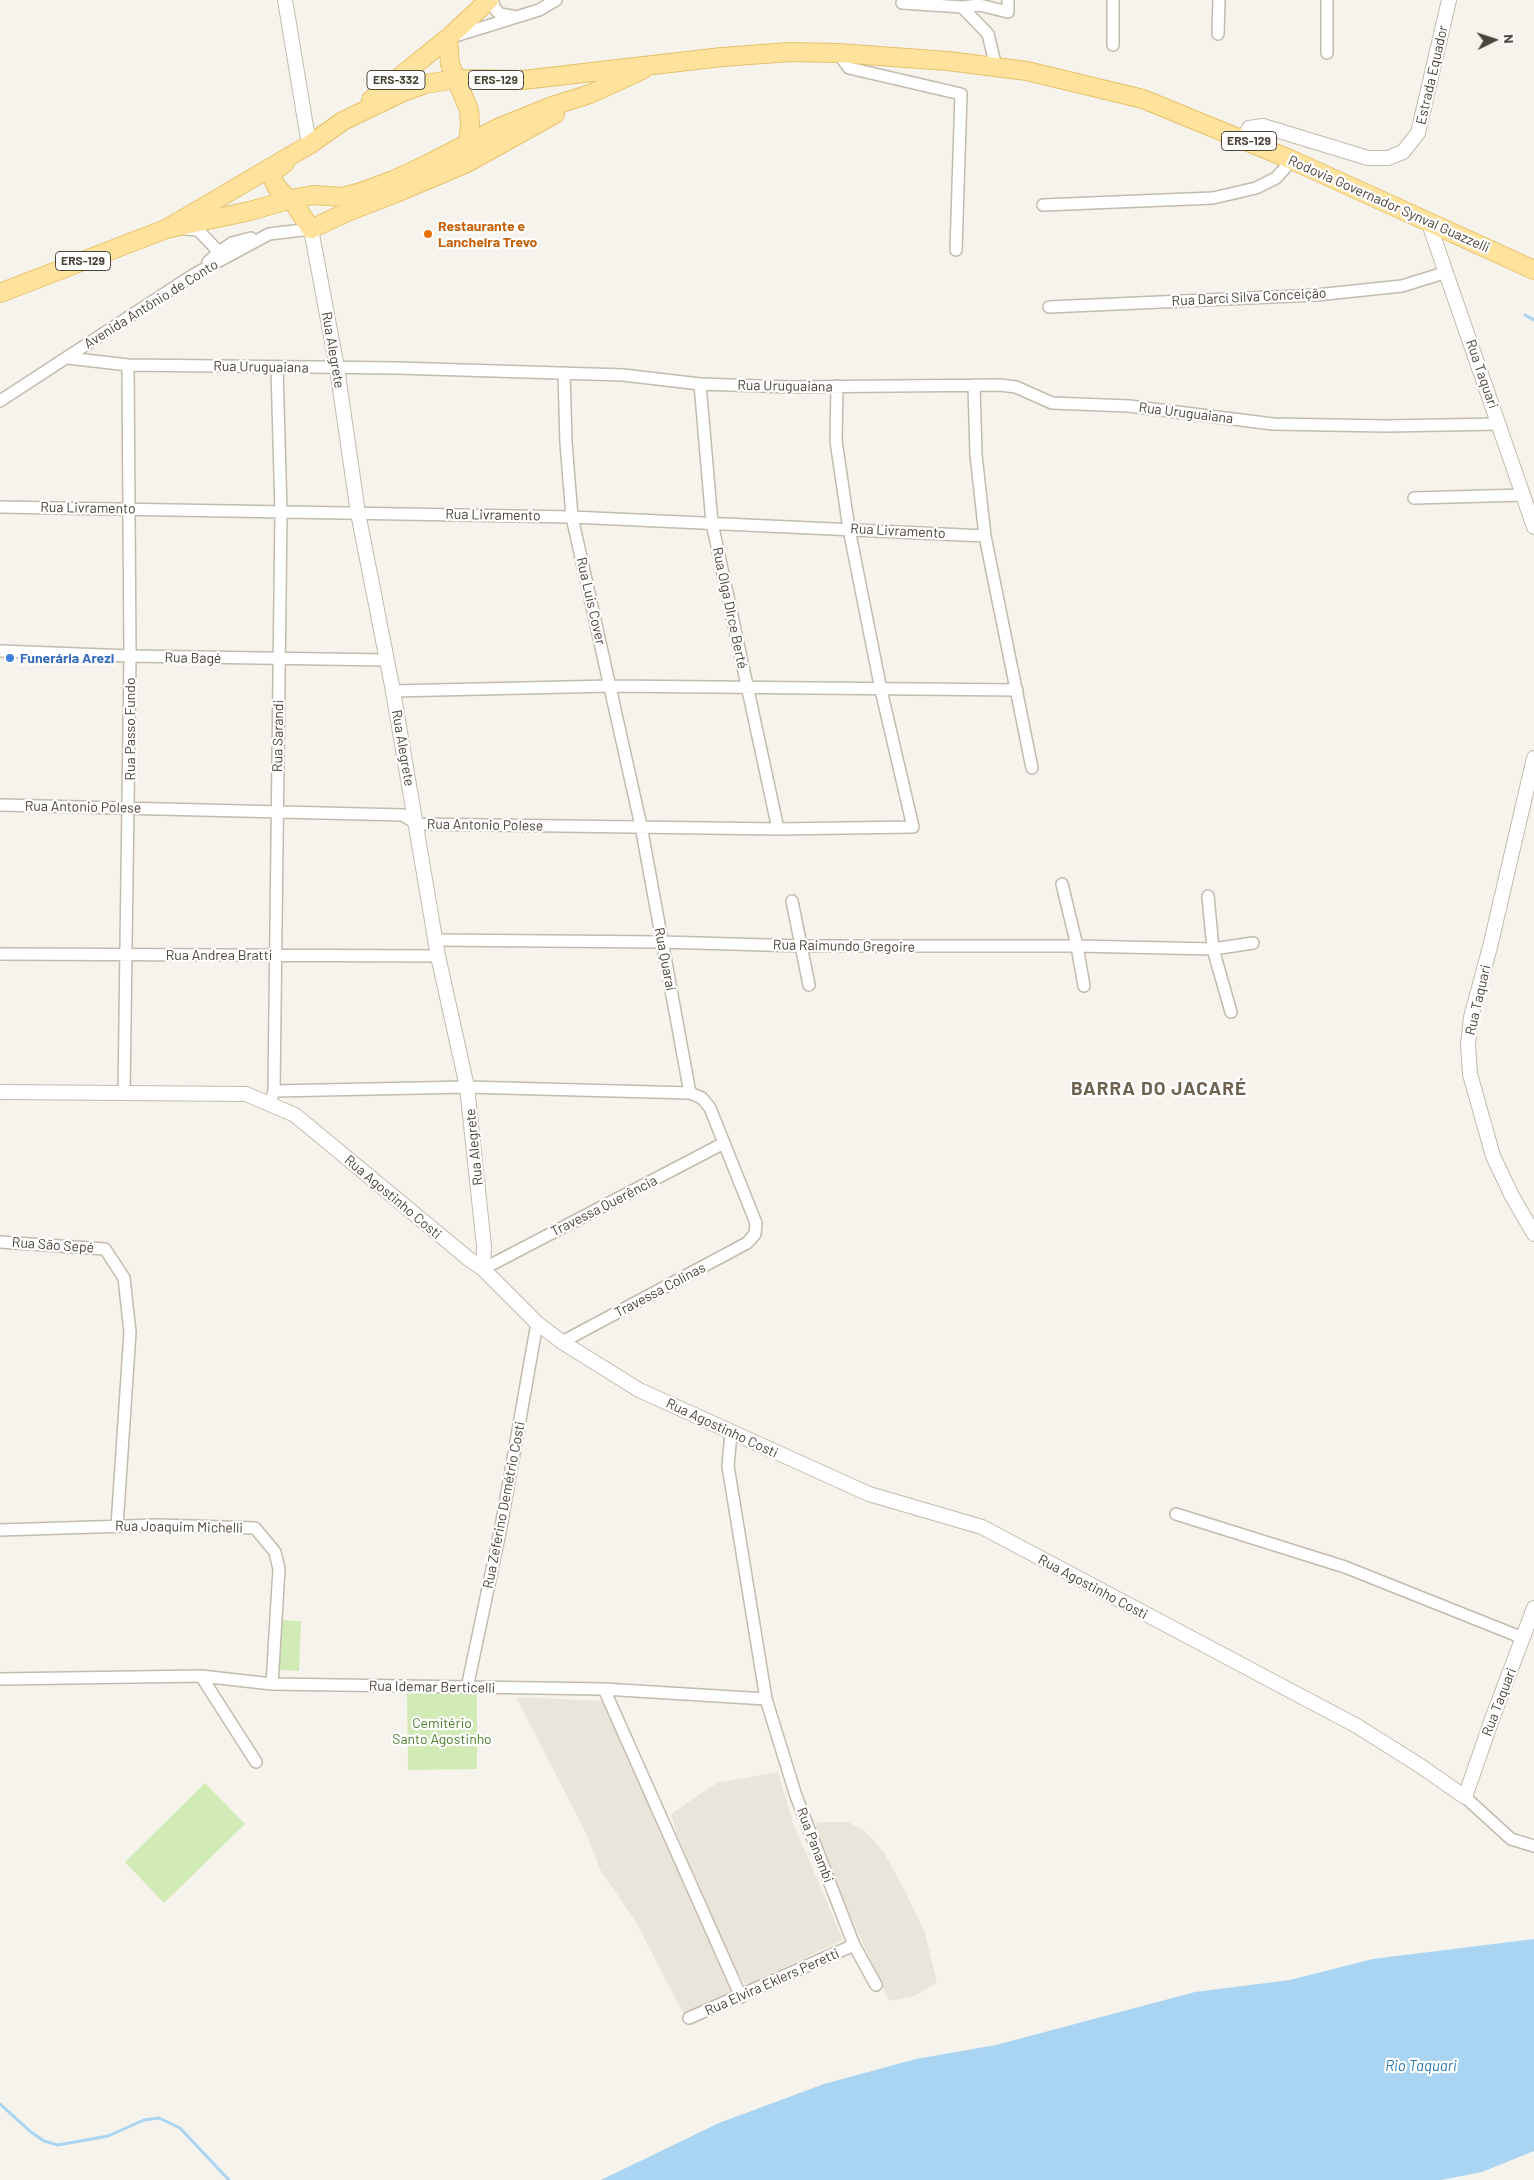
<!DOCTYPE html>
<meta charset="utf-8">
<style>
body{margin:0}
#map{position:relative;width:1534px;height:2180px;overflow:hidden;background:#f6f3ec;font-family:Barlow,sans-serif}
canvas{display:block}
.north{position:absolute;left:1469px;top:15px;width:50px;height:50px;-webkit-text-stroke:4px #fff;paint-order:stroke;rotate:86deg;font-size:14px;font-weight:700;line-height:20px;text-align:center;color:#4b4439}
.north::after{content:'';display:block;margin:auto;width:18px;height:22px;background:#4b4439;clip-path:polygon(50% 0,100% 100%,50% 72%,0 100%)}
</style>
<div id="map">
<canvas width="1534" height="2180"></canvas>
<div class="north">N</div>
</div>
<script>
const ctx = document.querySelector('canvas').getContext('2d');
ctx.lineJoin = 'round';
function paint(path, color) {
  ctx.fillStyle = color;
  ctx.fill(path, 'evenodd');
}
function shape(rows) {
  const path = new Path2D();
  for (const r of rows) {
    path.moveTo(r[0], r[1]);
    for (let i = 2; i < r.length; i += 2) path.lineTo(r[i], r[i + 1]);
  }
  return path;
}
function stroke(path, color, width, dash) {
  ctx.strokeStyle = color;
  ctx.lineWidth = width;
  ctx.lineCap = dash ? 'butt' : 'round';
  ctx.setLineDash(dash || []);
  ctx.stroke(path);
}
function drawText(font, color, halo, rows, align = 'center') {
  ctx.font = font + ' Barlow,sans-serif';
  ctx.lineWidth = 4.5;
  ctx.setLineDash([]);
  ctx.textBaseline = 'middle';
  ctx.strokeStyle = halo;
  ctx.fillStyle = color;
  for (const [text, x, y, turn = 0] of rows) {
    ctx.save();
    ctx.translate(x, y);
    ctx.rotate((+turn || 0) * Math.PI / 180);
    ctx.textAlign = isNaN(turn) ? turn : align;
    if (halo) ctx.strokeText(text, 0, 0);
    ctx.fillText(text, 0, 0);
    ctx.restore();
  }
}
const residential = shape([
 [516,1697,602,1701,734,1994,684,2015,636,1922,601,1871,585,1831],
 [778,1772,792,1820,843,1940,746,1985,736,1970,724,1944,677,1834,671,1814,717,1783],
 [817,1822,848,1822,865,1831,883,1851,906,1893,925,1933,937,1982,915,1996,889,2001,822,1853,814,1832]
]);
const green = shape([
 [281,1620,301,1621,299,1671,279,1670],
 [407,1693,477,1693,477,1769,408,1770],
 [205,1783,245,1824,164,1903,125,1862]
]);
const water = shape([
 [1534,1939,1534,2151,1482,2172,1441,2180,601,2180,719,2123,824,2084,916,2059,996,2045,1195,1992,1290,1980,1373,1959]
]);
const stream = shape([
 [1525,315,1534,320],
 [0,2104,31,2132,44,2141,58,2145,108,2136,144,2120,159,2118,180,2128,229,2180]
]);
const minor = shape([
 [492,0,495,9,500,14,512,16],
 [1113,0,1113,45],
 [1327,0,1327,53],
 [902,3,962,7,979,5,1008,12,1008,0],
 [962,7,988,34,996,67],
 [1218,34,1219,0],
 [455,36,539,10,556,0],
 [838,53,849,68,961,94,956,250],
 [1043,205,1213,198,1256,188,1276,178,1292,160],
 [185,229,198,230,219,252,208,262],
 [219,252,232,243,251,238],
 [1049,307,1316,295,1402,286,1447,272],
 [68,358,128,365,398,368,623,375,700,384,790,387,1000,385,1016,387,1052,403,1129,406,1273,424,1386,426,1499,424],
 [564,373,566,443,572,517,641,826,690,1093],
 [700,384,712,523,778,829],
 [974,385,976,455,985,536,1032,768],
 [0,401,193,275,269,234,311,229],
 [1414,498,1523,495],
 [0,507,572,517,985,536],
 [0,651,130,656,387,660],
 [393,691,610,686,1017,690],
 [0,805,403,815,417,824,778,829,913,827,881,690,849,529,836,441,837,386],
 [1062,884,1077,946,1084,986],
 [1208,896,1213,949,1231,1012],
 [792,901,809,985],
 [435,940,661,942,802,946,1077,946,1213,949,1253,943],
 [0,954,438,956],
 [274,1091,467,1087,690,1093,702,1098,710,1108,756,1223,755,1234,747,1243,562,1342],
 [124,1094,130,656,128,365],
 [272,1097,274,1091,281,512,277,368],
 [0,1242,105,1249,124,1278,130,1332,117,1526],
 [483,1269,724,1143],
 [731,1433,728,1466,766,1699,796,1796,854,1945,876,1985],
 [1176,1514,1345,1567,1523,1638],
 [0,1530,158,1525,255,1528,275,1552,279,1569,272,1684],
 [201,1676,256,1762],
 [0,1679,201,1676,272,1684,604,1689,766,1699],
 [467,1688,501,1527,537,1323],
 [604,1689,741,1997],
 [1465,1797,1511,1839,1534,1846],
 [689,2018,854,1945]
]);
const tertiary = shape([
 [285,0,309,145],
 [1243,139,1249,128,1263,126,1368,158,1388,158,1403,152,1418,133,1449,0],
 [1428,221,1534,527],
 [311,229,337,368,358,513,393,691,438,956,467,1087,484,1246,483,1269],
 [1534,758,1490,947,1471,1017,1468,1045,1470,1074,1493,1156,1512,1196,1534,1234],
 [0,1092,246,1094,295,1115,470,1260,483,1269,537,1323,562,1342,639,1390,869,1494,982,1527,1357,1726,1419,1765,1465,1797,1492,1719,1534,1608]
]);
const primary = shape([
 [448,38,450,64,469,110,470,124,467,153],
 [371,100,448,38,489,0],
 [285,163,274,171,273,179,276,186,287,198,291,199,311,229,347,212,396,193,467,163,555,114],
 [166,229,309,145,343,121,403,92,425,84,456,79,523,80,722,57,790,52,838,53,948,61,1027,71,1143,99,1292,160,1534,270],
 [0,293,166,229,250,211,291,199,313,195,343,197,361,192,391,181,428,164,500,127,552,106,590,94,642,70]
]);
const markers = [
 [428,234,5,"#e8710a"],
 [10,658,5,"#3f7fe0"]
];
const shields = [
 [396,80,58],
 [496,80,55],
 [1249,141,55],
 [83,261,55]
];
const shieldNames = [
 ["ERS-332",396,80],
 ["ERS-129",496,80],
 ["ERS-129",1249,141],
 ["ERS-129",83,261]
];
const streetNames = [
 ["Estrada Equador",1432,75,-77],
 ["Rodovia Governador Synval Guazzelli",1389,204,24],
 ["Rua Darcí Silva Conceição",1249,297,-3],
 ["Avenida Antônio de Conto",151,304,-32],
 ["Rua Alegrete",333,350,80],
 ["Rua Uruguaiana",261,367,1],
 ["Rua Taquari",1482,374,71],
 ["Rua Uruguaiana",785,386,1],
 ["Rua Uruguaiana",1186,413,7],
 ["Rua Livramento",88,508,1],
 ["Rua Livramento",493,515,1],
 ["Rua Livramento",898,531,3],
 ["Rua Luis Cover",591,601,77],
 ["Rua Olga DIrce Berté",730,608,78],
 ["Rua Bagé",193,658,1],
 ["Rua Passo Fundo",130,729,-90],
 ["Rua Sarandi",278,736,-89],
 ["Rua Alegrete",403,748,80],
 ["Rua Antonio Polese",83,807,1],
 ["Rua Antonio Polese",485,825,1],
 ["Rua Raimundo Gregoire",844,946,1],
 ["Rua Andrea Bratti",219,955],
 ["Rua Quaraí",665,959,79],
 ["Rua Taquari",1478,1000,-77],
 ["Rua Alegrete",474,1147,-96],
 ["Rua Agostinho Costi",393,1197,40],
 ["Travessa Querência",604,1206,-27],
 ["Rua São Sepé",53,1245,4],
 ["Travessa Colinas",660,1290,-28],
 ["Rua Agostinho Costi",722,1428,25],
 ["Rua Zeferino Demétrio Costi",504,1505,-79],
 ["Rua Joaquim Michelli",179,1527,1],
 ["Rua Agostinho Costi",1093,1587,28],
 ["Rua Idemar Berticelli",432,1687,1],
 ["Rua Taquari",1499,1702,-69],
 ["Rua Panambi",815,1845,69],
 ["Rua Elvira Eklers Peretti",772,1982,-24]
];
const foodNames = [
 ["Restaurante e",438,226],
 ["Lancheira Trevo",438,242]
];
const shopNames = [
 ["Funerária Arezi",20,658]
];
const parkNames = [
 ["Cemitério",442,1723],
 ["Santo Agostinho",442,1739]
];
const waterNames = [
 ["Rio Taquari",1421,2066]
];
const districtNames = [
 ["BARRA DO JACARÉ",1159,1089]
];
paint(residential, '#eae5da');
paint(green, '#d2eab5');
paint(water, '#a9d4f2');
stroke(stream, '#a9d4f2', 3);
stroke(minor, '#c2bbae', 14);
stroke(tertiary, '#c2bbae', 16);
stroke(primary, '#e6c16a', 20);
stroke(minor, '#fff', 11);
stroke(tertiary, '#fff', 14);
stroke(primary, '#ffe39c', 18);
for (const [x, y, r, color] of markers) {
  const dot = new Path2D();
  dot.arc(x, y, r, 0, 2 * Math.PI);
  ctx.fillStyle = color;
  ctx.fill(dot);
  stroke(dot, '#fff', 2);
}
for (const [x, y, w] of shields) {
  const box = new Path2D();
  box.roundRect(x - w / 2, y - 9.5, w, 19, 4);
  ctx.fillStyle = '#fff';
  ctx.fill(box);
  stroke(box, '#4b4439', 1);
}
drawText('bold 12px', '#4b4439', null, shieldNames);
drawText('14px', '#4b4439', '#fff', streetNames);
drawText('bold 14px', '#c56008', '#fff', foodNames, 'left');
drawText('bold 14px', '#366cbe', '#fff', shopNames, 'left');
drawText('14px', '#4a7f2a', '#fff', parkNames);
drawText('italic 15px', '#2e7ab2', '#fff', waterNames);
ctx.letterSpacing = '1px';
drawText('bold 19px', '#6e6250', '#fff', districtNames);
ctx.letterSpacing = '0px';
</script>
